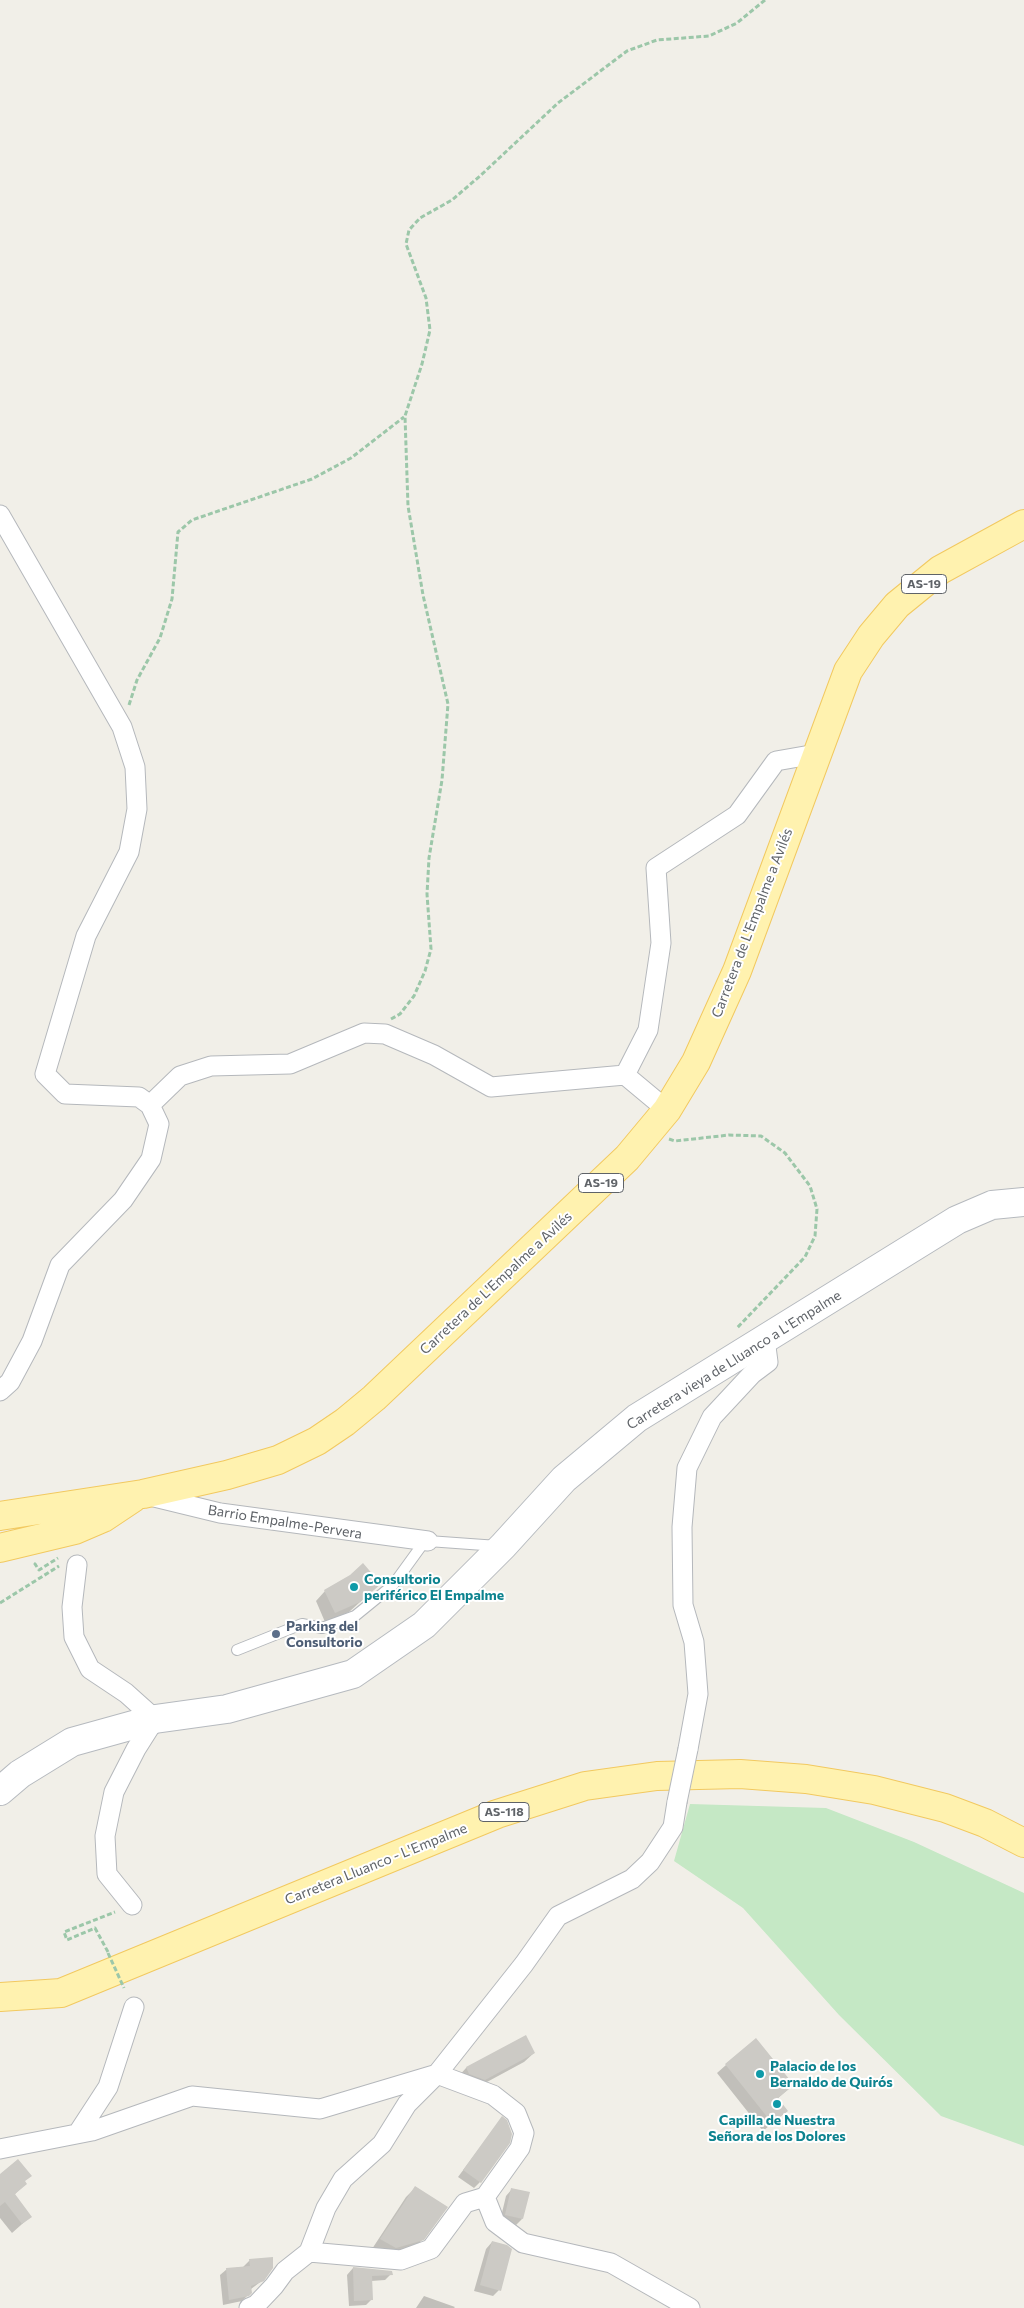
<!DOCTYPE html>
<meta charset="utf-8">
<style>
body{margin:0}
canvas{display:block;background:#f1efe8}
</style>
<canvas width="1024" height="2308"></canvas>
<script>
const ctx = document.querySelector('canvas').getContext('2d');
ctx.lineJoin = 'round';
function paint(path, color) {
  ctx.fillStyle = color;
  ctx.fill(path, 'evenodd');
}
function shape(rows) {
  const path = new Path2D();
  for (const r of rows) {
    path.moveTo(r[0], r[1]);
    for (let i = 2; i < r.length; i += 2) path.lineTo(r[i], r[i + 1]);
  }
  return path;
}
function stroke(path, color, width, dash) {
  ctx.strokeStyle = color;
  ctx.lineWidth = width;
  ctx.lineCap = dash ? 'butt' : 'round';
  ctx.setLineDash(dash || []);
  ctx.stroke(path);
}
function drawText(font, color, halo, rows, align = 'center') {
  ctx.font = font + ' Commissioner,sans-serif';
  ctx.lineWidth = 4;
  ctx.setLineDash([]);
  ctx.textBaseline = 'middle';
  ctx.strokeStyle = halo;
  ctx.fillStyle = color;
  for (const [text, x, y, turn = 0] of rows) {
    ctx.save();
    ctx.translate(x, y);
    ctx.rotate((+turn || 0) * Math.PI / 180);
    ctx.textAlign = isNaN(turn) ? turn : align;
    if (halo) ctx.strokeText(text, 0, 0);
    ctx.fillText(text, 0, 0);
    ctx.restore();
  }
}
const green = shape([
 [690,1804,826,1808,914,1842,1024,1893,1024,2146,941,2116,839,2015,743,1908,674,1861]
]);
const shadow = shape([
 [325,1591,370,1593,349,1612,325,1622,316,1601],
 [525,2037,534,2053,524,2062,474,2089,457,2078,466,2068],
 [726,2065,793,2085,777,2099,787,2111,763,2131,717,2073],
 [502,2118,480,2182,474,2188,458,2177],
 [0,2175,25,2184,14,2195,30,2217,12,2233,0,2218],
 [415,2188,423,2239,413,2249,386,2257,372,2249,406,2197],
 [512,2189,522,2219,516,2225,500,2221,506,2196],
 [492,2242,499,2290,493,2296,474,2291,486,2249],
 [250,2260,263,2280,251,2289,251,2292,242,2301,223,2305,220,2275,227,2269,243,2267],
 [353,2268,391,2274,385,2280,371,2281,372,2299,366,2305,349,2306,347,2275],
 [424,2296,455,2307,454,2308,416,2308]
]);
const building = shape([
 [363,1563,381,1584,360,1602,335,1613,324,1590,350,1575],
 [526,2035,535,2053,485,2080,469,2074,466,2067],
 [756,2038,794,2085,778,2098,788,2111,772,2123,725,2064],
 [502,2116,507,2120,512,2134,510,2143,481,2183,463,2170],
 [18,2159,32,2176,25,2181,27,2184,15,2194,32,2217,22,2224,5,2202,0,2206,0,2174],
 [415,2186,448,2207,424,2240,396,2248,380,2239],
 [511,2188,530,2192,523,2219,505,2215],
 [492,2241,507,2245,512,2249,501,2291,480,2285],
 [273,2257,273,2268,264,2281,251,2286,252,2293,249,2296,229,2300,226,2268,250,2266,249,2259],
 [353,2267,392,2271,393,2275,372,2276,373,2300,354,2301]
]);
const path = shape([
 [129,705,137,680,160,638,172,599,178,532,192,520,312,479,351,458,404,417],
 [391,1019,400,1014,414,996,425,971,431,949,427,894,429,858,442,780,448,704,423,595,408,506,405,416,422,364,430,330,426,298,406,244,409,230,420,218,452,200,480,176,558,103,627,51,657,40,709,36,737,23,765,0],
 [669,1139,675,1141,729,1135,761,1136,785,1153,810,1186,817,1209,815,1236,805,1257,737,1328],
 [36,1563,35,1564,39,1570,58,1558],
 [0,1603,59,1566],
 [108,1952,95,1928,67,1940,64,1932,115,1912]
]);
const lane = shape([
 [237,1650,302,1624,322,1628,355,1616,393,1585,422,1545,428,1541,498,1546]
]);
const street = shape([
 [0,515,122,727,135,767,137,809,129,852,86,936,45,1074,65,1094,139,1097,150,1105,159,1124,151,1159,123,1200,60,1265,32,1341,10,1382,0,1391],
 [625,1075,648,1030,661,943,656,868,737,815,776,761,816,754],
 [150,1105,180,1076,211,1066,290,1064,364,1033,385,1034,434,1055,491,1087,625,1075,667,1110],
 [146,1495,220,1513,428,1541],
 [77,1565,72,1607,74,1637,90,1669,126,1693,155,1719,136,1749,114,1792,105,1836,107,1874,132,1905],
 [688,1749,698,1694,694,1642,683,1605,682,1527,687,1468,712,1417,752,1374,768,1362,765,1339],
 [78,2133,108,2087,134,2007],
 [0,2149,92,2131,192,2096,320,2109,437,2074,524,1964,558,1916,632,1879,650,1862,673,1827,677,1802],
 [485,2197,495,2222,523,2243,611,2263,690,2308],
 [249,2308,256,2305,274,2286,285,2271,309,2252,326,2208,343,2179,382,2144,407,2104,437,2074,493,2095,516,2113,524,2133,520,2148,485,2197,465,2203,431,2249,401,2260,309,2252]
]);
const secondary = shape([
 [0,1791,20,1774,72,1742,155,1719,227,1709,353,1674,424,1625,503,1546,564,1479,637,1418,957,1220,992,1205,1024,1202]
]);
const primary = shape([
 [0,1516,143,1494,227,1475,278,1460,317,1441,345,1422,374,1398,627,1158,667,1110,696,1062,737,971,848,671,871,636,897,605,940,570,1024,524],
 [0,1548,75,1530,103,1518,133,1498],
 [0,1997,61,1993,497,1814,585,1786,657,1776,740,1774,806,1779,874,1790,945,1808,985,1823,1024,1843]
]);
const pathBridge = shape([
 [108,1953,124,1988]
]);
const streetBridge = shape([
 [677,1802,688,1749]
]);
const markers = [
 [354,1587,5,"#0f9aa8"],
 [276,1634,5,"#5c6f8a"],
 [760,2074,5,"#0f9aa8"],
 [777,2104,5,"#0f9aa8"]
];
const shields = [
 [924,584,45],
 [601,1183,45],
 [504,1812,50]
];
const shieldNames = [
 ["AS-19",924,584],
 ["AS-19",601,1183],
 ["AS-118",504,1812]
];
const streetNames = [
 ["Carretera de L'Empalme a Avilés",752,923,-69],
 ["Carretera de L'Empalme a Avilés",496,1283,-43],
 ["Carretera vieya de Lluanco a L'Empalme",734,1360,-32],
 ["Barrio Empalme-Pervera",285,1522,9],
 ["Carretera Lluanco - L'Empalme",376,1864,-22]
];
const cultureNames = [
 ["Consultorio",364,1579],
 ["periférico El Empalme",364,1595],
 ["Palacio de los",770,2066],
 ["Bernaldo de Quirós",770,2082],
 ["Capilla de Nuestra",777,2120,"center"],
 ["Señora de los Dolores",777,2136,"center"]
];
const serviceNames = [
 ["Parking del",286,1626],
 ["Consultorio",286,1642]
];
paint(green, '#c5e8c5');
paint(shadow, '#0003');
paint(building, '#cccac5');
stroke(lane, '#b5b8bc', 12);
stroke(street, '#b5b8bc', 21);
stroke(secondary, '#b6babf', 30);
stroke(primary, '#f2c960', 30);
stroke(path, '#9cc7a9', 3, [5, 2.5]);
stroke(lane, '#fff', 10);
stroke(street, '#fff', 19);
stroke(secondary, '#fff', 28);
stroke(primary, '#fff2af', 28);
stroke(streetBridge, '#b5b8bc', 21, []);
stroke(pathBridge, '#9cc7a9', 3, [5, 2.5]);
stroke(streetBridge, '#fff', 19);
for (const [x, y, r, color] of markers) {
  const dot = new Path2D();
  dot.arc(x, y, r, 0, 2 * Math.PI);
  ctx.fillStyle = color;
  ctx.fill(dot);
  stroke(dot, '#fff', 2);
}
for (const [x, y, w] of shields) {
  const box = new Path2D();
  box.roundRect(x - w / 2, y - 9.5, w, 19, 4);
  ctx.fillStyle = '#fff';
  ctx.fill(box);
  stroke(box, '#5f6368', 1);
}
drawText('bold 12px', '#5f6368', null, shieldNames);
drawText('14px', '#5f6368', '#fff', streetNames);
drawText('bold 14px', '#0d838f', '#fff', cultureNames, 'left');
drawText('bold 14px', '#4e5e75', '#fff', serviceNames, 'left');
</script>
